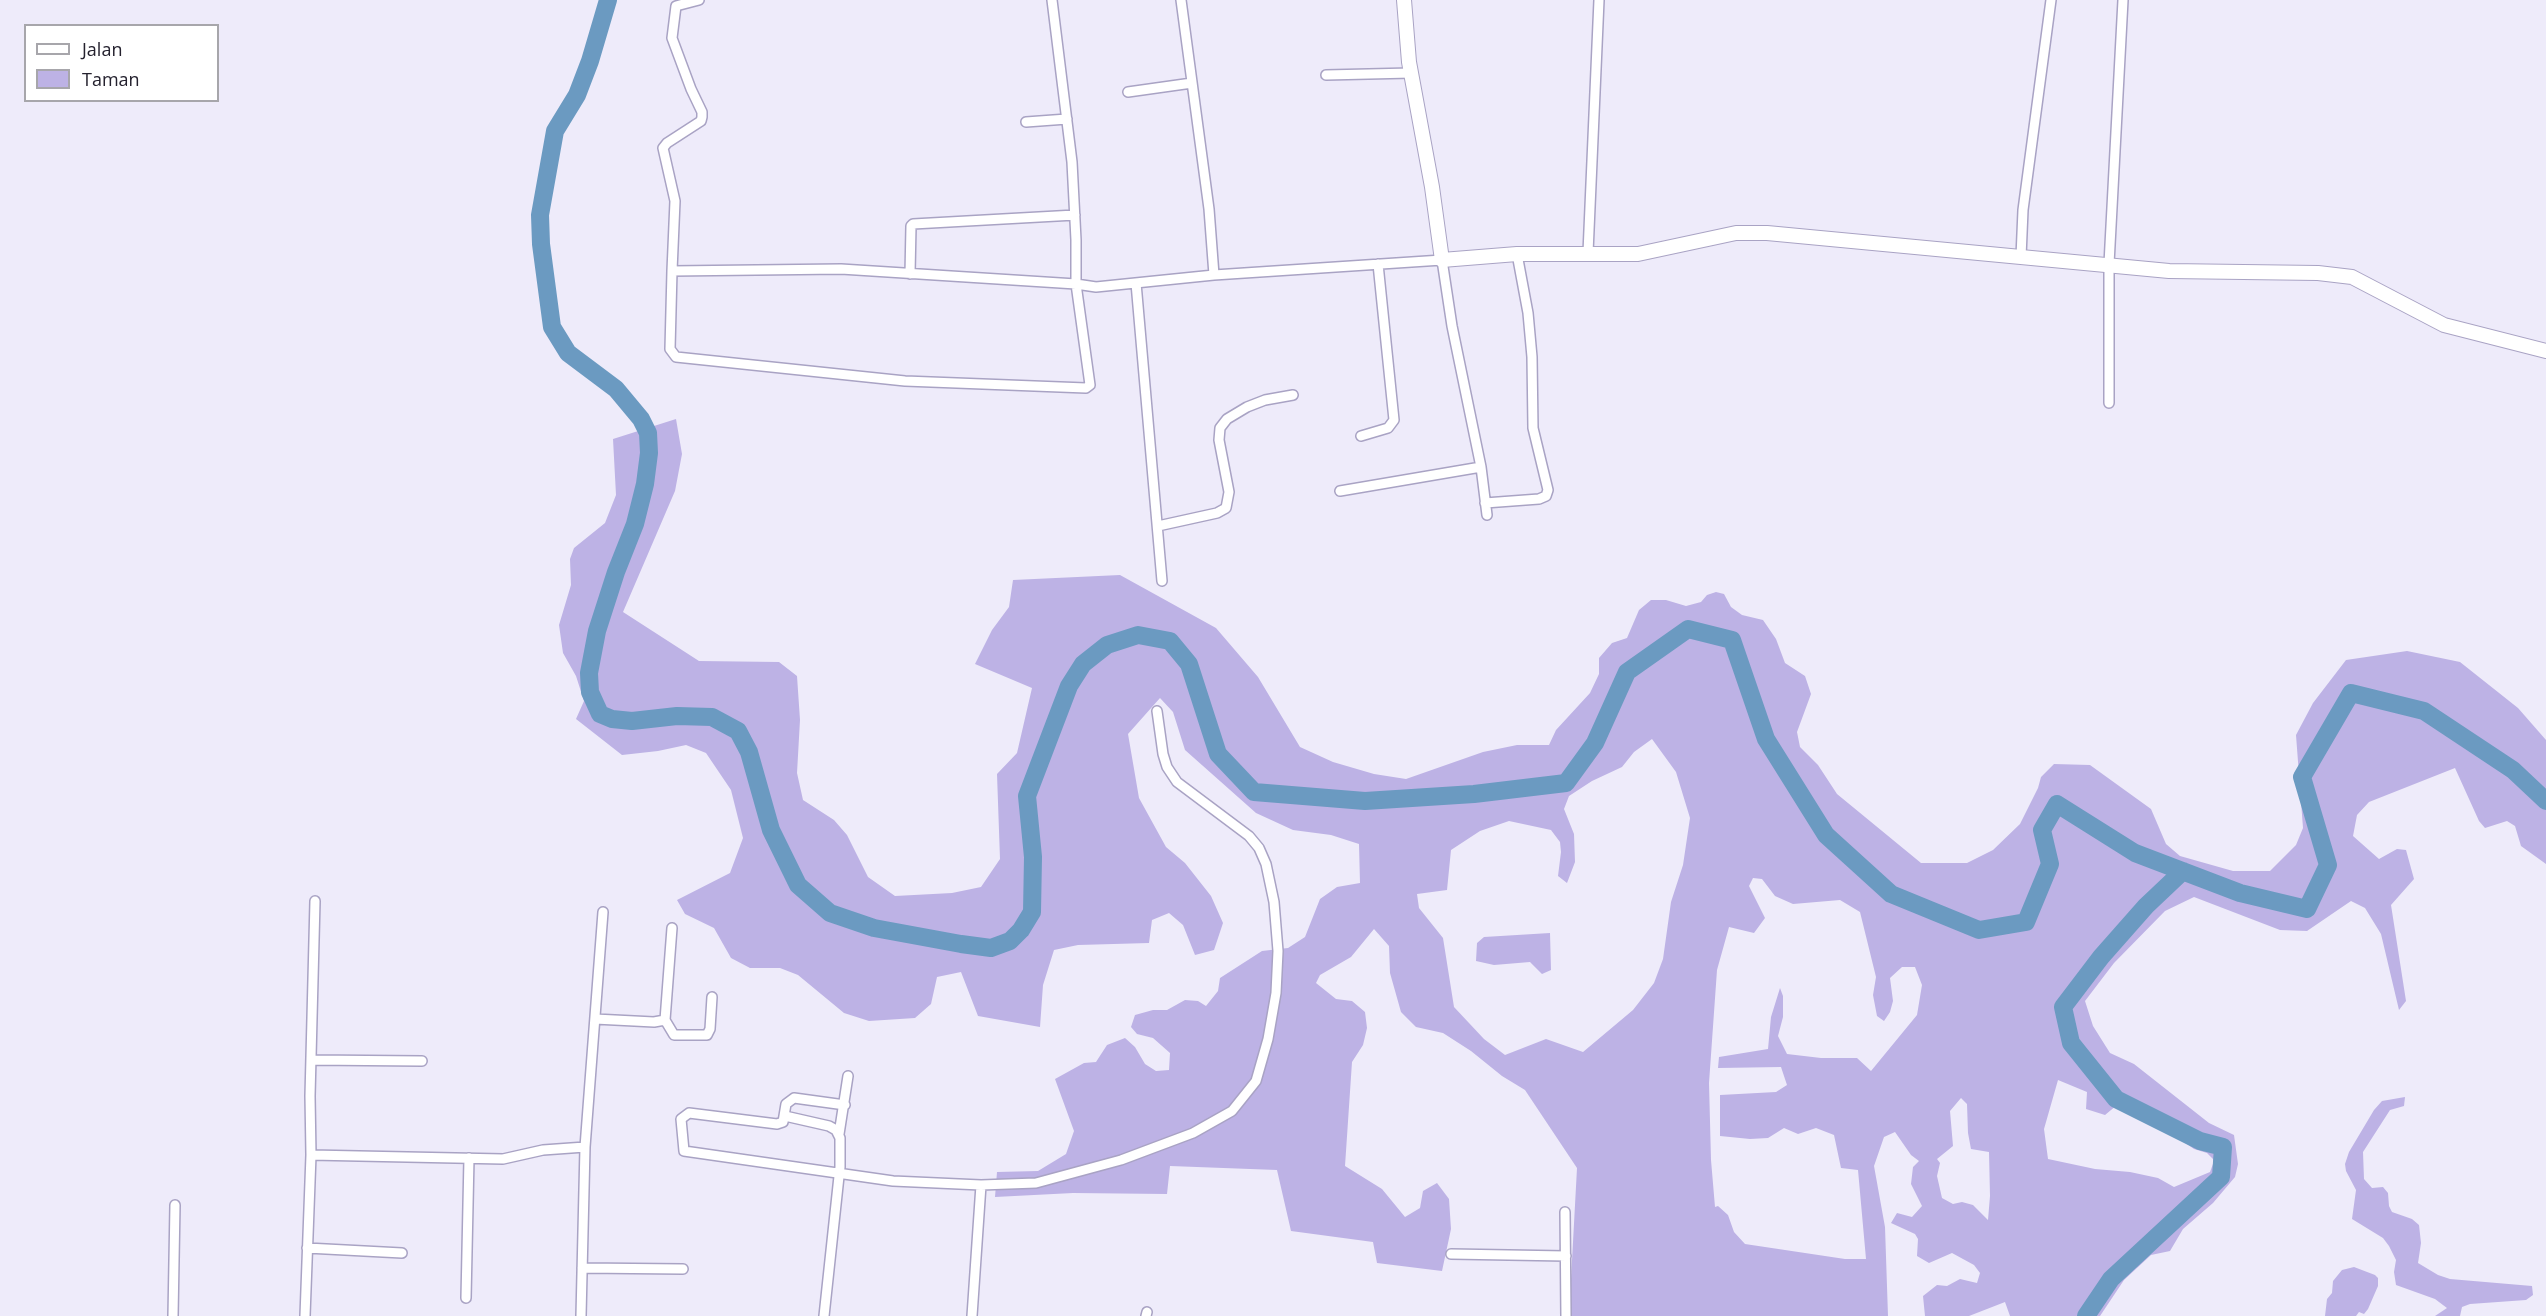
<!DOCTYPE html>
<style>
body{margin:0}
#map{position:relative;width:2546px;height:1316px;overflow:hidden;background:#eeebfa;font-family:"Open Sans",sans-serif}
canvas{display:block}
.legend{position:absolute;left:24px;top:24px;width:195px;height:78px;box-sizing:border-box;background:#fff;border:2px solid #a7a6ab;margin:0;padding:8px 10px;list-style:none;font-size:18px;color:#24212e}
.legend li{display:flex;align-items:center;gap:12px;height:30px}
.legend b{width:30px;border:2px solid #a7a6ab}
</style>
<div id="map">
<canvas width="2546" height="1316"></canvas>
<ul class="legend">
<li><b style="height:8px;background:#fff"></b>Jalan</li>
<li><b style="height:16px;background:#bdb2e5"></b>Taman</li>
</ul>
</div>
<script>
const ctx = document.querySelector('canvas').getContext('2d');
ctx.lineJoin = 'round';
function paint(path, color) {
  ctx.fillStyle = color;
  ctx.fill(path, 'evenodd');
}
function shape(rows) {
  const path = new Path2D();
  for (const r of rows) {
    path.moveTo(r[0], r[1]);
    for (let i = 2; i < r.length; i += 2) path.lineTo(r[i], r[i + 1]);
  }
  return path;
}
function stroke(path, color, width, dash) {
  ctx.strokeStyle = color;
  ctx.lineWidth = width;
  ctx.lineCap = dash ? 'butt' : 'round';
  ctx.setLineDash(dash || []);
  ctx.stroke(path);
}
const green = shape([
 [676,419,682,454,675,491,623,612,699,661,779,662,797,676,800,720,797,773,803,800,834,820,847,835,868,877,895,896,952,893,981,887,1000,859,997,774,1017,753,1032,688,975,664,992,630,1009,607,1013,580,1120,575,1216,628,1258,677,1300,747,1333,762,1374,774,1406,779,1483,752,1517,745,1549,745,1556,730,1590,693,1599,674,1599,658,1612,643,1627,638,1639,610,1651,600,1666,600,1686,606,1701,602,1707,595,1716,592,1724,594,1731,607,1742,615,1763,620,1776,639,1785,663,1805,676,1811,694,1797,732,1800,747,1818,765,1837,794,1921,863,1967,863,1993,850,2020,824,2038,788,2041,777,2054,764,2090,765,2151,809,2166,844,2180,856,2233,871,2270,871,2296,845,2303,828,2296,735,2313,703,2346,660,2407,651,2460,662,2518,708,2546,740,2546,864,2521,846,2515,826,2507,821,2485,828,2479,821,2455,768,2369,802,2357,815,2353,836,2379,859,2397,849,2406,850,2414,879,2391,905,2406,1001,2399,1010,2381,934,2365,908,2351,901,2307,931,2280,930,2194,897,2165,911,2114,963,2085,1001,2093,1026,2110,1053,2134,1064,2209,1123,2234,1135,2238,1164,2235,1177,2213,1203,2183,1229,2170,1251,2151,1255,2124,1280,2100,1316,2010,1316,2005,1302,1969,1316,1925,1316,1923,1296,1937,1285,1947,1286,1960,1279,1977,1283,1980,1273,1974,1265,1952,1253,1929,1263,1917,1256,1918,1239,1915,1234,1891,1223,1897,1213,1912,1217,1922,1206,1911,1184,1913,1167,1919,1161,1911,1155,1895,1132,1884,1137,1874,1166,1885,1227,1888,1316,1569,1316,1577,1168,1525,1090,1502,1076,1471,1051,1443,1033,1416,1027,1401,1012,1390,973,1389,946,1374,929,1351,957,1320,975,1316,983,1336,999,1352,1001,1365,1012,1367,1028,1363,1045,1352,1062,1345,1166,1382,1189,1405,1217,1420,1208,1423,1191,1437,1183,1449,1199,1451,1229,1442,1271,1377,1263,1373,1242,1291,1231,1277,1170,1170,1166,1167,1194,1073,1193,995,1197,997,1172,1038,1171,1066,1154,1074,1131,1055,1079,1084,1063,1096,1062,1107,1045,1125,1038,1135,1047,1145,1064,1156,1071,1169,1070,1170,1053,1153,1038,1137,1034,1131,1027,1135,1015,1153,1010,1167,1010,1185,1000,1198,1001,1206,1006,1218,991,1220,978,1262,951,1288,948,1305,937,1320,899,1337,887,1360,883,1359,844,1331,835,1293,830,1256,813,1185,750,1173,712,1160,698,1128,734,1139,798,1166,847,1185,863,1211,896,1223,923,1214,950,1195,955,1183,925,1169,913,1152,920,1149,943,1078,945,1054,950,1043,985,1040,1027,978,1016,961,972,937,977,931,1004,915,1018,869,1021,844,1013,798,975,780,968,750,968,731,958,714,928,685,914,677,900,730,873,743,838,731,790,706,753,686,745,658,751,622,755,576,719,584,701,576,676,563,653,559,625,571,585,570,559,574,548,605,523,616,495,613,439],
 [1652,739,1676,772,1690,818,1683,865,1671,902,1663,959,1654,983,1633,1010,1583,1052,1546,1039,1505,1055,1484,1039,1454,1007,1443,938,1419,908,1417,894,1447,890,1451,850,1480,831,1509,821,1551,830,1560,842,1561,852,1558,876,1567,883,1575,862,1574,834,1564,809,1569,796,1592,781,1622,767,1634,752],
 [1753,878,1762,879,1775,896,1793,904,1840,900,1860,912,1876,977,1873,995,1877,1016,1884,1021,1890,1012,1893,1001,1890,978,1902,967,1915,967,1922,985,1917,1015,1871,1071,1857,1058,1821,1058,1787,1054,1778,1036,1783,1017,1783,996,1780,988,1771,1017,1768,1049,1719,1057,1718,1068,1781,1067,1787,1085,1776,1092,1720,1095,1720,1136,1750,1139,1768,1138,1784,1128,1798,1134,1816,1128,1834,1135,1841,1168,1858,1170,1866,1259,1845,1259,1745,1244,1734,1232,1728,1215,1718,1206,1715,1207,1711,1160,1709,1083,1717,970,1729,927,1754,933,1765,918,1749,886],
 [2058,1080,2087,1092,2086,1109,2105,1115,2117,1105,2158,1124,2194,1149,2207,1153,2213,1159,2213,1164,2210,1172,2174,1187,2158,1178,2130,1172,2095,1169,2048,1159,2044,1129],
 [1961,1098,1967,1104,1968,1133,1971,1149,1989,1152,1990,1196,1988,1220,1973,1205,1962,1202,1953,1204,1942,1198,1937,1176,1940,1163,1937,1159,1953,1146,1950,1111],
 [1550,933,1551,970,1542,974,1530,962,1494,965,1476,961,1477,943,1484,937],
 [2405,1097,2404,1106,2390,1110,2363,1152,2364,1179,2372,1188,2383,1187,2388,1193,2389,1206,2392,1212,2412,1219,2419,1225,2421,1243,2418,1263,2438,1275,2450,1279,2532,1286,2533,1295,2526,1300,2470,1304,2462,1307,2460,1316,2435,1316,2447,1308,2435,1299,2396,1285,2394,1272,2396,1260,2389,1246,2383,1238,2352,1219,2356,1190,2346,1171,2345,1164,2349,1152,2374,1110,2382,1101],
 [2354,1267,2375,1275,2378,1278,2378,1286,2368,1309,2364,1314,2359,1312,2356,1316,2325,1316,2327,1299,2332,1293,2333,1281,2342,1270]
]);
const river = shape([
 [608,0,590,61,577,95,555,131,540,215,541,244,552,327,568,353,616,389,641,419,648,433,649,453,645,484,635,524,616,572,597,631,589,673,590,692,600,714,612,719,632,721,677,716,712,717,738,731,749,752,771,830,798,885,830,913,874,928,961,944,991,948,1010,941,1021,930,1032,912,1033,857,1027,796,1069,686,1083,664,1107,645,1138,635,1170,641,1189,664,1218,754,1254,792,1365,801,1474,794,1566,783,1595,743,1627,672,1688,629,1732,640,1766,739,1826,835,1891,894,1979,930,2026,922,2050,864,2042,830,2057,804,2135,853,2240,893,2307,909,2328,865,2302,777,2351,693,2424,711,2513,770,2546,801],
 [2086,1316,2111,1279,2221,1177,2223,1147,2200,1141,2116,1099,2071,1043,2063,1007,2101,957,2146,906,2183,871]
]);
const street = shape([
 [1052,0,1072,162,1076,240,1076,284,1096,287,1214,275,1442,260,1452,326,1481,467,1487,515],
 [1181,0,1209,209,1214,275],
 [1326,75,1411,73],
 [1128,92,1192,83],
 [1026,122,1067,119],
 [1588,253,1599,0],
 [2021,257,2023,210,2051,0],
 [672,271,841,269,1076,284,1090,385,1086,388,905,381,676,357,670,349,672,271,675,201,663,148,667,143,701,121,702,117,702,112,691,89,672,38,676,6,699,0],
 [910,274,911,226,913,224,1075,215],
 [1136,283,1162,581],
 [2109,403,2109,264,2123,0],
 [1361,436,1388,428,1394,420,1378,264],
 [1340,491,1481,467],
 [1485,503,1539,499,1546,496,1548,490,1533,428,1532,357,1528,313,1517,254],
 [1158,526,1217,513,1226,508,1229,492,1219,440,1220,428,1227,419,1247,407,1265,400,1293,395],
 [595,1019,654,1022,665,1020,672,928],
 [665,1020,674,1035,707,1035,710,1029,712,997],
 [311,1060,422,1061],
 [845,1105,794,1098,786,1104,783,1122,777,1124,689,1113,681,1119,684,1151,893,1181,981,1185,1036,1183,1121,1160,1193,1133,1232,1111,1256,1081,1268,1039,1276,993,1278,951,1274,902,1266,864,1259,848,1249,836,1177,782,1167,767,1163,754,1157,711],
 [785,1116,829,1126,836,1130,840,1138,840,1167,824,1316],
 [839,1134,848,1076],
 [311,1155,503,1159,543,1150,585,1147],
 [1565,1212,1566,1316],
 [307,1248,402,1253],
 [1451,1254,1566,1256],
 [582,1268,683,1269],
 [466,1298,469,1158],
 [173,1316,175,1205],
 [305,1316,311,1155,310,1096,315,901],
 [581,1316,585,1147,603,912],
 [972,1316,981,1185],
 [1146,1316,1147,1312]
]);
const secondary = shape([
 [1404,0,1409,62,1432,187,1442,260,1517,254,1638,254,1736,233,1767,233,2169,271,2318,273,2352,277,2444,325,2546,351]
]);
paint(green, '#bdb2e5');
stroke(river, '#6b9ac1', 18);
stroke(street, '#a9a3c4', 12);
stroke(secondary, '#a9a3c4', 16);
stroke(street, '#fff', 9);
stroke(secondary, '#fff', 14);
</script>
